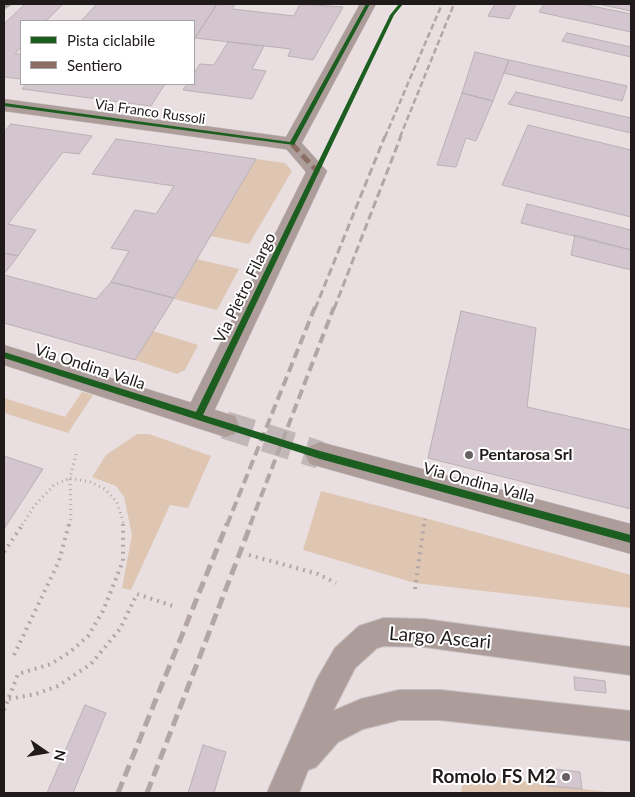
<!DOCTYPE html>
<style>
body{margin:0}
#map{position:relative;width:635px;height:797px;overflow:hidden;background:#e9dee0;font-family:Lato,sans-serif}
canvas{display:block}
.frame{position:absolute;inset:0;border:5px solid #211a1b;pointer-events:none}
.legend{position:absolute;left:20px;top:20px;width:175px;height:65px;box-sizing:border-box;background:#fff;border:1px solid #a6a3a4;margin:0;padding:6px 9px;list-style:none;font-size:15px;color:#211a1b}
.legend li{display:flex;align-items:center;gap:10px;height:25px}
.legend b{width:25px;border:1px solid #a6a3a4}
.north{position:absolute;left:20px;top:727px;width:50px;height:50px;-webkit-text-stroke:4px #fff;paint-order:stroke;rotate:103deg;font-size:14px;font-weight:700;line-height:20px;text-align:center;color:#211a1b}
.north::after{content:'';display:block;margin:auto;width:18px;height:22px;background:#211a1b;clip-path:polygon(50% 0,100% 100%,50% 72%,0 100%)}
</style>
<div id="map">
<canvas width="635" height="797"></canvas>
<div class="frame"></div>
<ul class="legend">
<li><b style="height:6px;background:#1b5e20"></b>Pista ciclabile</li>
<li><b style="height:6px;background:#8d6e63"></b>Sentiero</li>
</ul>
<div class="north">N</div>
</div>
<script>
const ctx = document.querySelector('canvas').getContext('2d');
ctx.lineJoin = 'round';
function paint(path, color) {
  ctx.fillStyle = color;
  ctx.fill(path, 'evenodd');
}
function shape(rows) {
  const path = new Path2D();
  for (const r of rows) {
    path.moveTo(r[0], r[1]);
    for (let i = 2; i < r.length; i += 2) path.lineTo(r[i], r[i + 1]);
  }
  return path;
}
function stroke(path, color, width, dash) {
  ctx.strokeStyle = color;
  ctx.lineWidth = width;
  ctx.lineCap = dash ? 'butt' : 'round';
  ctx.setLineDash(dash || []);
  ctx.stroke(path);
}
function drawText(font, color, halo, rows, align = 'center') {
  ctx.font = font + ' Lato,sans-serif';
  ctx.lineWidth = 4;
  ctx.setLineDash([]);
  ctx.textBaseline = 'middle';
  ctx.strokeStyle = halo;
  ctx.fillStyle = color;
  for (const [text, x, y, turn = 0] of rows) {
    ctx.save();
    ctx.translate(x, y);
    ctx.rotate((+turn || 0) * Math.PI / 180);
    ctx.textAlign = isNaN(turn) ? turn : align;
    if (halo) ctx.strokeText(text, 0, 0);
    ctx.fillText(text, 0, 0);
    ctx.restore();
  }
}
const green = shape([
 [256,159,285,163,292,171,249,244,211,236],
 [197,259,239,269,217,310,174,299],
 [153,331,198,345,185,370,177,374,135,360],
 [82,392,93,395,68,433,4,413,4,398,65,417],
 [137,434,149,434,211,456,188,508,170,505,131,590,122,588,132,535,124,497,116,486,92,477,106,455],
 [321,491,425,518,631,575,631,608,415,583,303,550],
 [464,774,615,793,461,793]
]);
const building = shape([
 [25,4,63,4,46,21,21,21,21,47,15,54,21,54,21,79,4,77,4,24,25,4],
 [97,4,217,4,194,40,194,21,81,21,97,4],
 [217,4,235,4,232,9,294,16,300,4,343,7,313,60,288,56,291,49,195,38,217,4],
 [495,4,516,4,509,19,488,16,495,4],
 [544,4,582,4,631,14,631,32,539,12,544,4],
 [598,4,631,4,631,11,598,4],
 [567,33,631,47,631,57,562,41,567,33],
 [228,42,264,46,252,69,266,71,252,99,183,90,187,84,194,84,194,73,200,64,214,65,228,42],
 [475,52,509,60,493,101,462,93,475,52],
 [509,60,627,86,622,101,504,73,509,60],
 [26,84,165,84,151,106,22,89,26,84],
 [516,92,631,118,631,133,508,104,516,92],
 [462,93,493,101,476,141,466,138,456,167,437,165,462,93],
 [11,124,92,136,79,154,63,152,8,224,36,230,18,256,4,253,4,132,11,124],
 [528,125,631,150,631,217,502,185,528,125],
 [116,139,256,159,174,298,111,282,129,251,111,248,135,210,156,214,174,186,92,174,116,139],
 [527,204,631,230,631,250,521,223,527,204],
 [575,235,631,250,631,270,571,255,575,235],
 [4,253,18,256,4,274,4,253],
 [4,275,96,299,111,282,174,298,135,360,4,323,4,275],
 [461,311,536,328,527,407,631,430,631,509,428,458,461,311],
 [4,456,43,469,4,529,4,456],
 [574,677,605,681,606,693,575,690,574,677],
 [85,705,106,713,73,793,47,793,85,705],
 [203,745,226,752,214,793,188,793,203,745],
 [546,768,580,772,582,789,547,786,546,768]
]);
const minorTunnel = shape([
 [225,425,320,455]
]);
const pathFar1 = shape([
 [76,454,70,478,90,482,105,489,117,502,124,525],
 [22,525,35,505,54,485,70,478,71,518,69,525],
 [424,525,425,518]
]);
const path = shape([
 [4,552,23,524],
 [249,555,318,574,336,583],
 [415,589,424,524],
 [14,655,59,561,69,524],
 [9,699,36,694,58,686,91,664,120,629,137,594,176,607],
 [4,710,18,674,51,664,70,652,88,636,103,611,123,561,123,524]
]);
const service = shape([
 [4,4,12,4,4,9,4,4],
 [384,618,424,619,631,647,631,675,424,647,384,646,377,648,355,668,333,711,361,699,399,690,440,690,631,711,631,741,440,720,399,720,363,729,338,742,316,767,308,770,299,793,267,793,317,679,335,648,359,626,384,618]
]);
const pedestrian = shape([
 [292,138,299,140,327,171,208,424,198,428,188,424,184,416,306,172,282,144,285,140,292,138]
]);
const minor = shape([
 [360,4,376,4,299,148,292,150,4,111,4,99,286,137,360,4],
 [4,345,225,413,235,416,239,425,235,434,225,437,4,365,4,345],
 [320,442,631,524,631,554,310,464,305,455,310,446,320,442]
]);
const railFar3 = shape([
 [385,137,442,4],
 [400,137,454,4]
]);
const railFar2 = shape([
 [315,309,385,136],
 [334,309,401,136]
]);
const railFar1 = shape([
 [227,525,315,307],
 [250,525,334,307]
]);
const rail = shape([
 [118,793,227,524],
 [147,793,251,524]
]);
const quiet = shape([
 [292,144,317,171,316,173]
]);
const cycleway = shape([
 [366,4,370,4,294,145,4,106,4,103,290,142,366,4],
 [399,4,403,4,394,15,203,415,320,451,631,535,631,543,320,459,4,358,4,352,196,412,390,15,399,4]
]);
const markers = [
 [469,455,5,"#675f60"],
 [566,777,5,"#675f60"]
];
const farStreetnames = [
 ["Via Franco Russoli",150,112,8]
];
const streetNames = [
 ["Via Pietro Filargo",245,288,-64],
 ["Via Ondina Valla",90,367,18],
 ["Via Ondina Valla",479,483,15]
];
const poiNames = [
 ["Pentarosa Srl",479,455]
];
const nearStreetnames = [
 ["Largo Ascari",440,638,5]
];
const nearPoinames = [
 ["Romolo FS M2",556,777]
];
paint(green, '#dfc6b2');
paint(building, '#d4c6ce');
stroke(building, '#b9b1b5', 1);
stroke(minorTunnel, '#c1b7b9', 28, [28, 14]);
stroke(service, '#c4bcbd', 2);
stroke(pedestrian, '#c4bcbd', 1);
stroke(minor, '#c4bcbd', 1);
stroke(pathFar1, '#b2a7a5', 3, [1, 4]);
stroke(path, '#b2a7a5', 4, [2, 5]);
paint(service, '#ac9d9a');
paint(pedestrian, '#ac9d9a');
paint(minor, '#ac9d9a');
stroke(railFar3, '#b2a7a5', 2.5, [6, 3]);
stroke(railFar2, '#b2a7a5', 3, [8, 4]);
stroke(railFar1, '#b2a7a5', 4, [10, 5]);
stroke(rail, '#b2a7a5', 5, [12, 6]);
stroke(quiet, '#8d6e63', 5, [10, 5]);
paint(cycleway, '#1b5e20');
for (const [x, y, r, color] of markers) {
  const dot = new Path2D();
  dot.arc(x, y, r, 0, 2 * Math.PI);
  ctx.fillStyle = color;
  ctx.fill(dot);
  stroke(dot, '#fff', 2);
}
drawText('14px', '#211a1b', '#fff', farStreetnames);
drawText('16px', '#211a1b', '#fff', streetNames);
drawText('bold 16px', '#211a1b', '#fff', poiNames, 'left');
drawText('19px', '#211a1b', '#fff', nearStreetnames);
drawText('bold 19px', '#211a1b', '#fff', nearPoinames, 'right');
</script>
